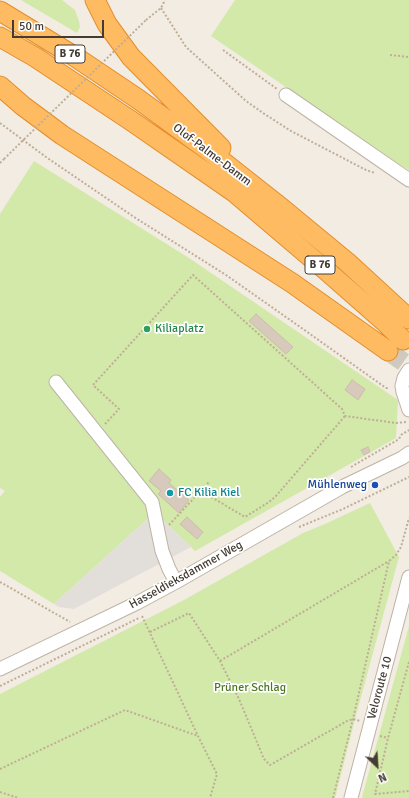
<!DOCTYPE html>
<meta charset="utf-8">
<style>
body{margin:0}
#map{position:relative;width:409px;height:798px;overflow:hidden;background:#f2ece3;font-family:Signika,sans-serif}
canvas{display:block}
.north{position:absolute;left:357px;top:746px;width:40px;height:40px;-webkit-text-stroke:3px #fff;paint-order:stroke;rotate:155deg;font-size:11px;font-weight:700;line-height:16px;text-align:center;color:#443c33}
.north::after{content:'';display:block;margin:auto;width:14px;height:18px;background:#443c33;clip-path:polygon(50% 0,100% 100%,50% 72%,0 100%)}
.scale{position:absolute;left:12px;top:20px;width:92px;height:18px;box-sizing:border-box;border:2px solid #443c33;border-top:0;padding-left:5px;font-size:12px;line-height:14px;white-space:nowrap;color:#443c33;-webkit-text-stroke:3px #fff;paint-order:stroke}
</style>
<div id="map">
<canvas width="409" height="798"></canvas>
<div class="north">N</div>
<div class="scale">50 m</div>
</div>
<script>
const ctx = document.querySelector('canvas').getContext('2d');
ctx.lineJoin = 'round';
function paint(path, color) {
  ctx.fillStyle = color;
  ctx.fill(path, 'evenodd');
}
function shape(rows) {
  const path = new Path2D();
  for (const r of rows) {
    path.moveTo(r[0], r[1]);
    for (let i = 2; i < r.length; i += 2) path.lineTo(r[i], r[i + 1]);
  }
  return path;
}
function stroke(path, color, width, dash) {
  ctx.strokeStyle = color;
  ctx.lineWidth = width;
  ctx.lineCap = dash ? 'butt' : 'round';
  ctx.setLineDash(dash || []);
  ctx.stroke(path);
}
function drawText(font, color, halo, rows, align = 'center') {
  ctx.font = font + ' Signika,sans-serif';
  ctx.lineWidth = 3.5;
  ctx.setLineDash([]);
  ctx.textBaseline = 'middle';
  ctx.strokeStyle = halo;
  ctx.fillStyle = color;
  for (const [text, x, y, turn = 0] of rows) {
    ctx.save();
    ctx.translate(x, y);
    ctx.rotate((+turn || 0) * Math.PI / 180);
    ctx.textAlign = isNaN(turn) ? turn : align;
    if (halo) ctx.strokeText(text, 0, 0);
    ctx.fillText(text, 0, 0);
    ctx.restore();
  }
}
const green = shape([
 [21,0,62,0,75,10,79,21,80,27,77,33],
 [235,0,409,0,409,170,400,165,211,36],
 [34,161,189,258,398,400,396,438,195,551,155,512,54,604,0,571,0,497,5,491,0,488,0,214],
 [370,503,399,557,355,719,335,798,0,798,0,694,184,600,303,533,325,524],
 [409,626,409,798,362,798,362,797]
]);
const parking = shape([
 [155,512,191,547,74,609,59,607,54,604]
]);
const building = shape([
 [256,314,293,347,286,354,249,321,256,314],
 [352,380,365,389,358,400,345,390,352,380],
 [368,447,370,452,364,455,361,450,368,447],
 [159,469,171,480,169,483,189,500,179,513,158,494,161,491,149,481,159,469],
 [187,517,203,532,197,539,180,524,187,517]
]);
const highwayTunnel = shape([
 [388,351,409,366]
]);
const path = shape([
 [161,8,186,47,246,101,263,113,291,131,366,170,375,173],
 [146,20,161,8,165,0],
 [223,50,277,89],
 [390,55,409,57],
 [0,123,46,157,134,217,226,275,303,329,386,388,389,388],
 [0,163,4,159],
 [105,424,119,409,93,385,193,275,342,409,345,416,396,423,406,422],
 [351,467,399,439,401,435,409,430],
 [201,491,245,517,269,502,276,496,345,416],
 [169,525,209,482],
 [299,527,343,509,409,477],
 [0,582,70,622],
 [142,616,198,736,217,774,210,798],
 [150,632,189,613,220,661,239,699,264,759,270,765,347,721,353,719,360,721],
 [220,661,389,561],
 [409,662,388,738,375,794,409,791],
 [0,686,139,618],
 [380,736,388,738],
 [0,769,125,710,198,736],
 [0,792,18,798],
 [333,798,353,719,389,561,396,555,401,547,409,518]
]);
const minor = shape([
 [286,95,409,180],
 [409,370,404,378,402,386,403,392,409,410],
 [56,382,152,502,162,551,169,569,176,582],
 [0,669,137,603,176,582,342,487,402,458,409,453],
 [351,798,409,577]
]);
const highway = shape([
 [95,0,107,24,131,57,221,148],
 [0,11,74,56,138,99,208,150,279,206,347,262,409,319],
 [0,37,35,57,130,120,234,192,328,272,385,322,403,340],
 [0,86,23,106,62,135,292,283,388,351]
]);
const pathBridge = shape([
 [4,159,146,20]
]);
const markers = [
 [147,329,4,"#2e9e5b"],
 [375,485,4,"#1a4fb4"],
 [170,493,4,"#0f9aa8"]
];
const shields = [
 [70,54,30],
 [320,265,30]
];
const shieldNames = [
 ["B 76",70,54],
 ["B 76",320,265]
];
const streetNames = [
 ["Olof-Palme-Damm",212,155,37],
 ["Hasseldieksdammer Weg",186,575,-29],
 ["Veloroute 10",380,688,-75]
];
const leisureNames = [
 ["Kiliaplatz",155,329]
];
const transitNames = [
 ["Mühlenweg",367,485]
];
const cultureNames = [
 ["FC Kilia Kiel",178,493]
];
const parkNames = [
 ["Prüner Schlag",250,688]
];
paint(green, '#d2e9a9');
paint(parking, '#e2dfdb');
paint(building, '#d7c9bb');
stroke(building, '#cfbdab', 1);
stroke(highwayTunnel, '#cfc9c0', 19, [19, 10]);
stroke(minor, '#beb3a5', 15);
stroke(highway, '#e38e2b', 21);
stroke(path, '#c0ad96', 2, [2, 2]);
stroke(minor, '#fff', 13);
stroke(highway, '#ffbb61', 19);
stroke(pathBridge, '#c0ad96', 2, [2, 2]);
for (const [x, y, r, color] of markers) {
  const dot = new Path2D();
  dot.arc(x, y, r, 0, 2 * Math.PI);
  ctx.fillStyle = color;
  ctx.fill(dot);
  stroke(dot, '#fff', 1.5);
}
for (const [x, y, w] of shields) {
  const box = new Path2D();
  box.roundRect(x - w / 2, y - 9, w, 18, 3);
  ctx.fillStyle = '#fff';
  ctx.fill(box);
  stroke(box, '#443c33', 1);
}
drawText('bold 11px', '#443c33', null, shieldNames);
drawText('12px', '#443c33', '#fff', streetNames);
drawText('12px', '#27864d', '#fff', leisureNames, 'left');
drawText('12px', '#164399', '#fff', transitNames, 'right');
drawText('12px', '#0d838f', '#fff', cultureNames, 'left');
drawText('12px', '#4c7724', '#fff', parkNames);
</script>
